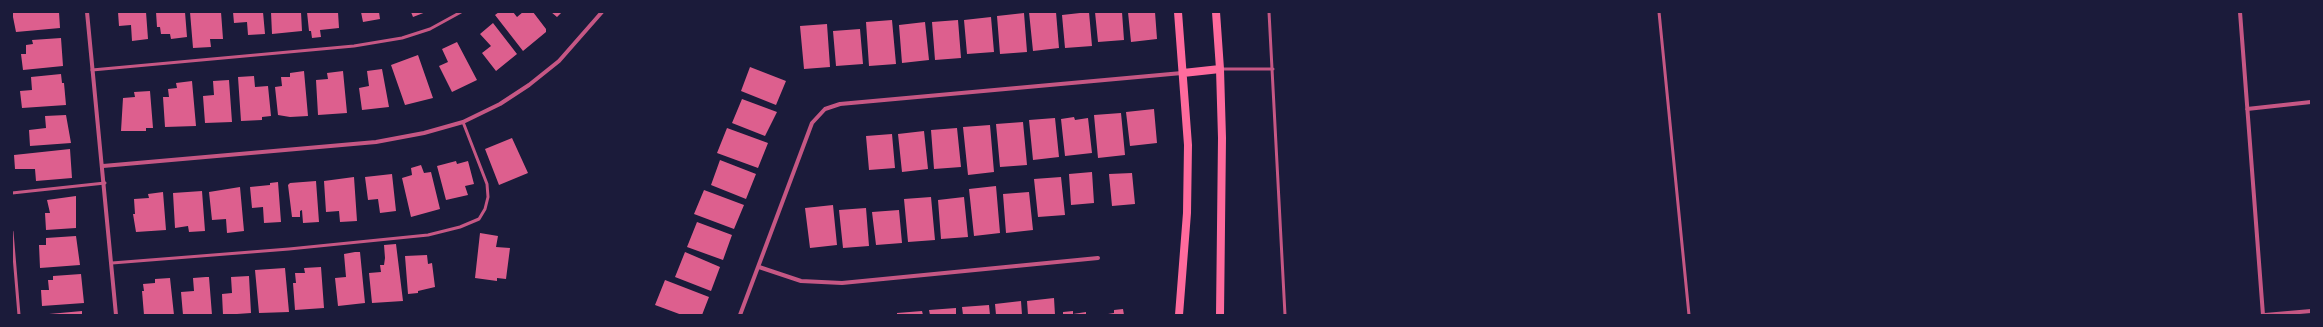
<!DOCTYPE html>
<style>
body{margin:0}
#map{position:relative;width:2323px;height:327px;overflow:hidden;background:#1b1b3a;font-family:Quicksand,sans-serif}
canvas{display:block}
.frame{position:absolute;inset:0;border:13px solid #1b1b3a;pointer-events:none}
</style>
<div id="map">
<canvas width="2323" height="327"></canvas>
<div class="frame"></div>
</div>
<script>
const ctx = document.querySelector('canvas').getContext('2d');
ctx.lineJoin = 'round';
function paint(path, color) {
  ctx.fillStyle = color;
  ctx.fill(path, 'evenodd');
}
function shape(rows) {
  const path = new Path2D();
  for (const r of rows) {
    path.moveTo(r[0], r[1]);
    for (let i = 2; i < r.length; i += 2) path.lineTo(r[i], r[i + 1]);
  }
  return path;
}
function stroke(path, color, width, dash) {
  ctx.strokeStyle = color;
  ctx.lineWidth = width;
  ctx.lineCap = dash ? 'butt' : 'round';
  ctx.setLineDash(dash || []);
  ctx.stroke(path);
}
const building = shape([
 [12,12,59,12,60,28,16,32],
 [118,12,146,12,148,39,132,41,131,25,119,26],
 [156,12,185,12,187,37,171,39,170,34,161,34,160,27,157,27],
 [190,12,221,12,223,39,210,39,211,47,193,48],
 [233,12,263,12,265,34,248,35,247,22,234,23],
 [271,12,301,12,302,31,272,34],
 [307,12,338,12,339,28,320,30,321,37,312,38,311,31,309,31],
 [361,12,379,12,380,19,363,22],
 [411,12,426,12,413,17],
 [499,12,513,12,517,17,523,12,533,12,546,29,546,32,523,51,495,15],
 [551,12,562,12,557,17],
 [1029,12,1056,12,1059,48,1033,51],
 [1089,12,1092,46,1065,48,1062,15],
 [1095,12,1122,12,1124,40,1098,42],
 [1128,12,1155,12,1157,39,1131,42],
 [1024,13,1027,52,1000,54,997,16],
 [991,17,994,52,967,54,964,20],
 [892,20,896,64,869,66,866,22],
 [958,20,961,58,935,60,932,22],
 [925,22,929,60,902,63,899,25],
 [493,23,517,54,496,71,482,53,491,46,480,34],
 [827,24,830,67,804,69,800,26],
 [860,29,863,64,836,66,833,31],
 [61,38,63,66,23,70,21,54,26,54,26,45,33,44,32,40],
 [457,42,477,80,452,92,439,66,448,62,442,49],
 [418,55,433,98,405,105,391,65],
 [750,67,786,81,776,105,741,91],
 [382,69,389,107,362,110,359,88,369,86,367,71],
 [304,71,308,116,290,117,278,115,275,87,282,86,281,77,290,77,290,73],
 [343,71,347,113,318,115,316,80,328,79,327,73],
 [61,74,62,83,64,83,66,105,22,108,20,91,32,90,31,77],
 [254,76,255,87,268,86,271,116,262,117,262,120,241,121,238,77],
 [229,80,232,122,205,123,203,96,214,95,213,81],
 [192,81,196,126,165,127,163,97,169,97,168,89,177,88,176,83],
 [150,91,153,128,146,128,146,131,121,131,123,98,135,97,134,92],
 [742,99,777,112,765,136,732,123],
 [1154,109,1157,143,1130,146,1126,112],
 [1121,113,1125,155,1098,158,1094,115],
 [66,115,71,143,30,146,29,130,46,128,45,116],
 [1074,117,1075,120,1088,118,1092,153,1065,156,1061,119],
 [1055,118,1059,157,1033,160,1029,120],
 [1023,122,1027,165,1000,167,996,124],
 [990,125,994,172,968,175,963,127],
 [727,128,768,143,758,168,717,153],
 [957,128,961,167,934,169,931,130],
 [924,131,928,169,902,172,898,134],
 [892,134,895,168,869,170,866,136],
 [512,138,528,173,499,185,485,149],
 [70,149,72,178,36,181,35,169,15,169,14,155],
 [720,160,756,174,746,199,711,185],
 [456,161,457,164,468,161,474,184,465,186,468,195,446,200,437,166],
 [421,165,424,173,431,172,440,209,411,217,402,178,412,175,411,168],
 [1092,172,1094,203,1071,205,1069,174],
 [1132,173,1135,204,1112,206,1109,174],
 [392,174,396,211,380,213,378,199,368,200,365,177],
 [354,177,357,221,340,222,339,211,326,212,324,181],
 [1061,177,1065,215,1038,217,1034,179],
 [316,181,319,222,303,223,302,210,300,211,300,217,292,217,288,185,290,183],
 [278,182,281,222,264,223,263,207,252,208,250,187,270,185,270,183],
 [996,186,1000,233,974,236,969,189],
 [240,187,244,231,227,233,226,219,212,220,209,192],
 [704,190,744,205,734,229,694,214],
 [202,191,205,231,189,232,188,226,175,228,173,193],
 [163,192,166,230,136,232,133,214,135,214,134,199,149,198,148,194],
 [1029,192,1033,230,1006,233,1003,194],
 [76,196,76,228,46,230,45,213,50,213,47,200],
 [931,197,935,240,908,242,904,199],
 [964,197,968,237,941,239,938,200],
 [833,205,837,245,810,248,805,208],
 [866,208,869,246,843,248,839,210],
 [899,210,902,243,876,245,872,212],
 [697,222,732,235,723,260,687,247],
 [480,233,498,236,496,247,510,248,506,279,497,278,497,281,475,278],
 [76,236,80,265,40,268,39,245,46,245,46,238],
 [396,244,403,301,372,303,369,273,381,272,380,265,384,265,385,258,384,245],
 [355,252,360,252,365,303,338,306,335,278,346,277,344,254],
 [685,252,720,267,711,291,675,277],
 [427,255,428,264,432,263,435,287,418,291,418,293,408,294,405,256],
 [321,267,324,308,295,310,293,283,296,283,295,273,305,273,304,268],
 [285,268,289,312,259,313,255,270],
 [81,274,84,303,42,306,41,290,49,290,48,280,53,280,53,276],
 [249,276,251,313,223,315,222,294,232,293,231,277],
 [206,277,209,277,212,315,183,315,181,292,194,291,193,278],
 [170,278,174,315,144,315,142,291,144,291,143,284,155,283,155,279],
 [665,280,709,297,702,315,682,315,655,305],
 [1054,298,1055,315,1028,315,1027,301],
 [1021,301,1022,315,996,315,995,304],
 [989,305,990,315,963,315,962,307],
 [956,308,956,315,930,315,929,310],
 [1123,309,1124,315,1102,315,1114,313,1114,310],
 [82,311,82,315,49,315,49,314],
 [922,311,923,315,897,315,897,313],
 [1073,311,1073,314,1086,312,1086,315,1063,315,1063,312]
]);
const service = shape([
 [1269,12,1285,315],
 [1659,12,1689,315],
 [1221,69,1273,69],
 [92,70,354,46,402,38,430,29,461,12],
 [12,193,105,183],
 [12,232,19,315],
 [112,263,289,249,428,235,460,227,479,219,485,209,488,197,487,184,463,122]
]);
const minor = shape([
 [87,12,116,315],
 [2240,12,2263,315],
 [2247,109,2311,102],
 [103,166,376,142,424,133,463,122,500,104,529,85,559,61,602,12],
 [759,267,801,281,842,283,1098,258],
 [740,315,812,123,825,109,840,104,1182,73],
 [2265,315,2311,311]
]);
const secondary = shape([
 [1178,12,1188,145,1187,213,1179,315],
 [1216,12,1220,69,1222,138,1220,315],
 [1183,73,1220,69]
]);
paint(building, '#dd5f8e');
stroke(service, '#c65784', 3);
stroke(minor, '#c65784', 4);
stroke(secondary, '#ff6b9d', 8);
</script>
